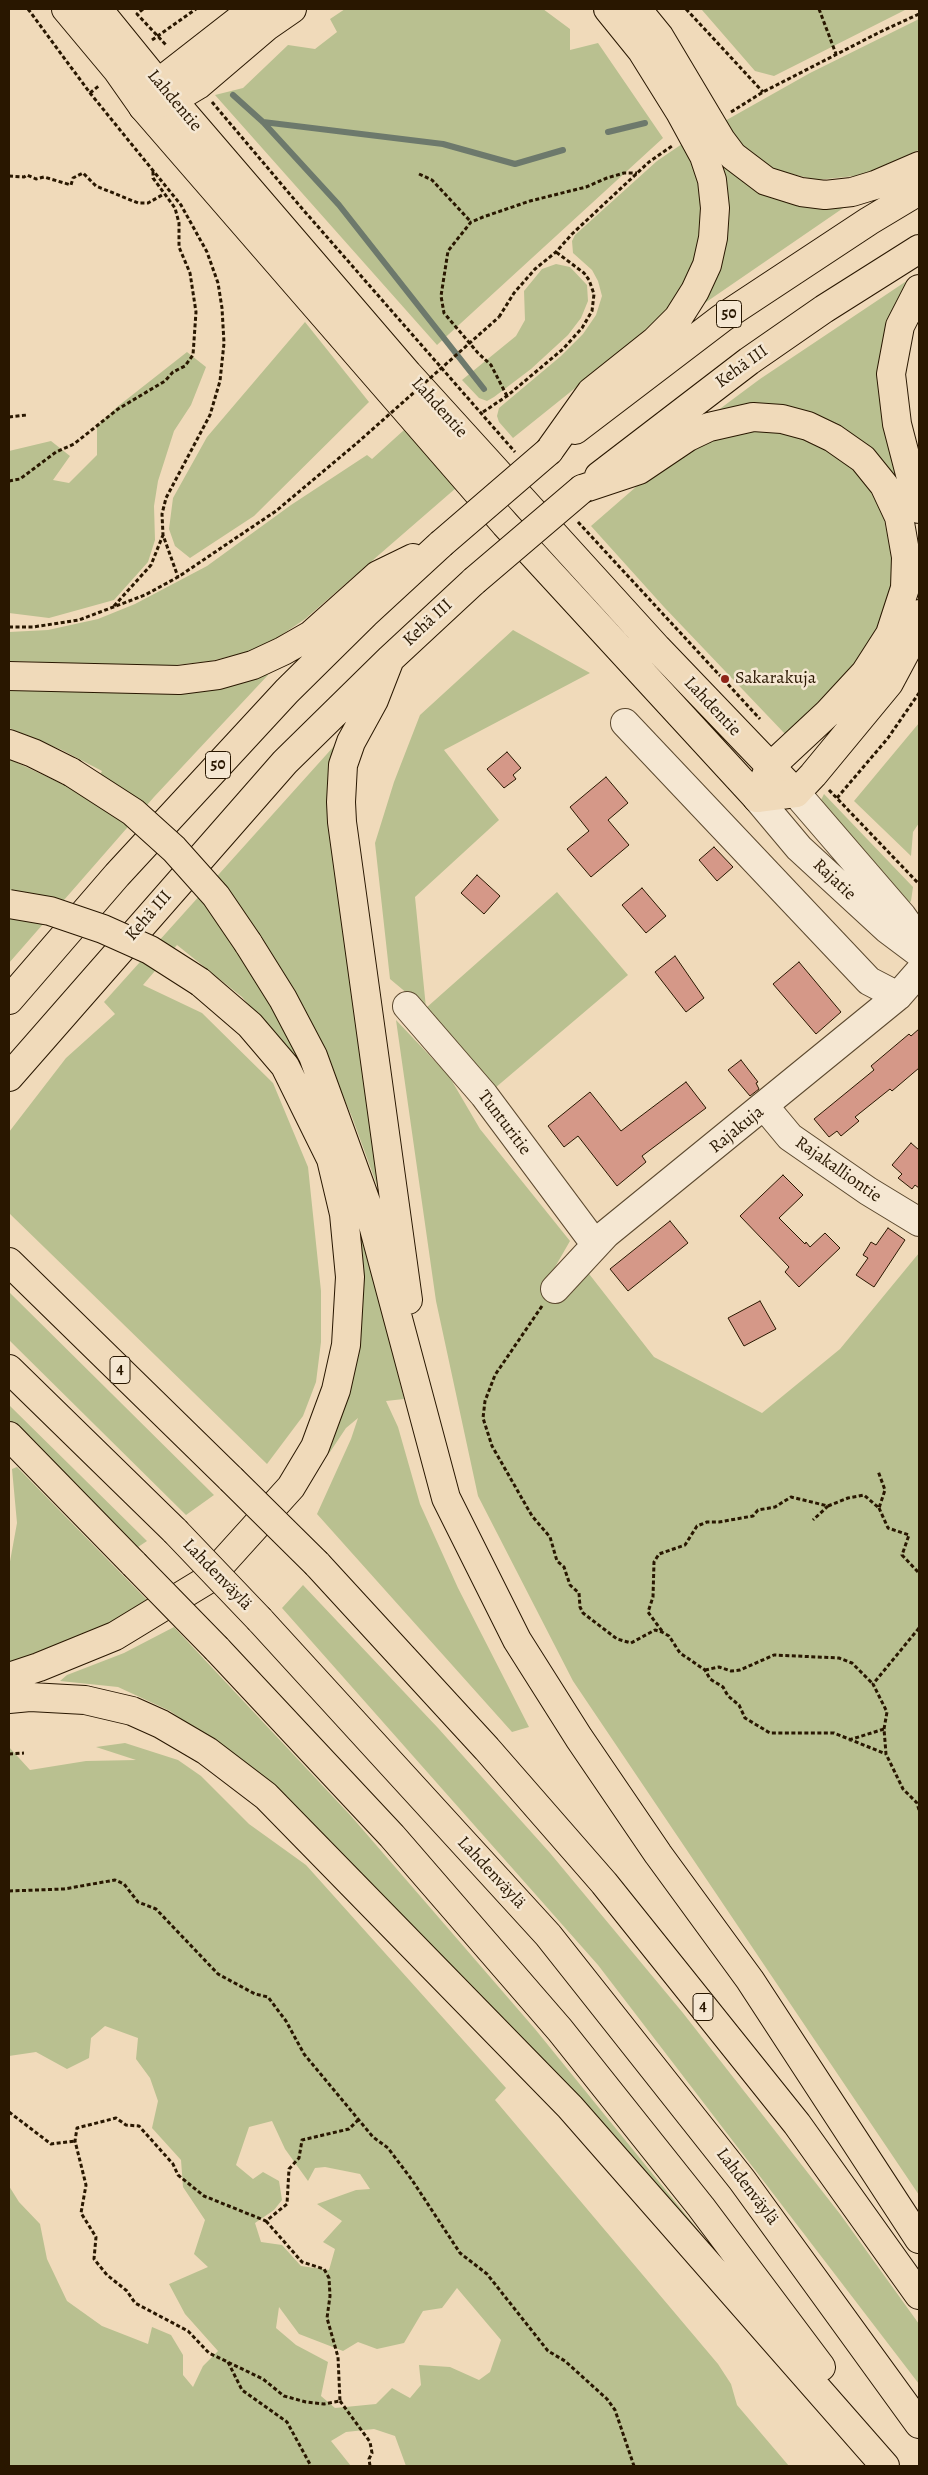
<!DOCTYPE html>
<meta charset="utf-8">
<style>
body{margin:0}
#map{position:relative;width:928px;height:2475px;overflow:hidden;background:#f0daba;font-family:Alegreya,serif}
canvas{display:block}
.frame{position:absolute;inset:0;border:10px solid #291700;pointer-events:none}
</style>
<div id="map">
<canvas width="928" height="2475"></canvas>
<div class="frame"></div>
</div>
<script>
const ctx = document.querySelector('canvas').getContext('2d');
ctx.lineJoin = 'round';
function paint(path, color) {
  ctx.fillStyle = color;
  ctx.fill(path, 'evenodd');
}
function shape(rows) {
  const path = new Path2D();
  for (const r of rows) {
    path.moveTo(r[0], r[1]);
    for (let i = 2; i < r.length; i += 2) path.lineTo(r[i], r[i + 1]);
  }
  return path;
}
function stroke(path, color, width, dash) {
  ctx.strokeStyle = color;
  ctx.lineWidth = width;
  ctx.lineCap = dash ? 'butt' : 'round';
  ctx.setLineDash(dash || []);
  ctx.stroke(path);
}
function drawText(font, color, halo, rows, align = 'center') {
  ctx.font = font + ' Alegreya,serif';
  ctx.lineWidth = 5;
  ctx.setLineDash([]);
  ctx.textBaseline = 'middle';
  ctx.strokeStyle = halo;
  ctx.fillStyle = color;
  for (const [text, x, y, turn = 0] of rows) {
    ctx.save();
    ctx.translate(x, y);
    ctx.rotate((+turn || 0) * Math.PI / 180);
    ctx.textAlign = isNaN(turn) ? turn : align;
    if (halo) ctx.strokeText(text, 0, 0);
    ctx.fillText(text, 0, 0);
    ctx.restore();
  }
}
const green = shape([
 [345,9,543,9,570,29,570,50,598,43,663,138,437,345,215,95,243,88,288,45,315,49,337,32,330,19],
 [703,9,907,9,774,76,755,71,702,10],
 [919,19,919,150,864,175,817,180,775,170,735,139,723,122,810,73],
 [682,144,700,181,702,231,696,255,677,296,662,314,635,340,513,438,499,422,497,416,499,408,561,356,583,334,596,315,602,296,598,281,592,270,573,253,572,241,575,235,657,161],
 [714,155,852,202,699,307],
 [556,264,570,267,587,285,588,301,581,318,568,335,531,369,494,397,487,401,479,398,462,380,516,336,525,320,524,291,542,269],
 [911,278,915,279,893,329,911,511,876,460,717,411,760,379],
 [305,322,369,402,254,516,190,558,175,546,169,529,173,498,207,437],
 [187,352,206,367,191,405,174,431,158,481,154,506,155,540,148,562,114,600,49,618,9,613,9,451,51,441,70,456,53,480,69,483,97,455,97,426,117,407],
 [404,430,456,488,305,619,274,640,247,652,211,661,167,666,9,661,9,632,48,630,98,619,135,604,207,566,291,505,367,455,372,459],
 [763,430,786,432,830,450,856,471,874,496,884,519,892,558,891,584,886,611,863,655,786,735,664,607,591,526,637,486,680,454,707,439,738,431],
 [513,630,590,673,444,750,499,820,415,897,426,1008,557,892,628,975,495,1088,426,1009,390,979,375,843,394,782,420,715],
 [266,673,268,675,154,797,9,963,9,759,88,796,102,771,62,750,9,728,9,687],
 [919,723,919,823,913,832,911,856,854,801],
 [335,745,330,777,381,1188,378,1188,352,1117,320,1043,240,950,309,1074,361,1223,404,1399,386,1401,398,1427,420,1504,458,1588,529,1727,512,1732,317,1514,351,1439,358,1418,346,1428,330,1452,324,1457,359,1345,364,1277,358,1230,270,1029,242,997,177,945,143,985,202,1013,273,1083,308,1167,321,1291,321,1342,316,1382,303,1416,267,1464,9,1213,9,1132,66,1058,115,1014,104,1002],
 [824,794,913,887,911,901,907,905,820,802],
 [396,1020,449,1076,480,1129,570,1241,551,1274,586,1270,654,1357,762,1413,840,1349,919,1253,919,2195,573,1681,478,1496,436,1301],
 [9,1292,214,1495,186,1515,9,1340],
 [9,1405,147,1541,138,1547,9,1420],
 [17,1467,150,1603,109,1627,9,1667,9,1567,17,1523,12,1469],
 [303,1585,438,1728,550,1853,683,2013,840,2214,919,2324,919,2384,598,1965,282,1608],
 [174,1627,351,1816,535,2029,703,2236,559,2080,205,1736,170,1711,118,1687,60,1681,67,1675,124,1653],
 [125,1743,178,1760,201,1776,249,1824,306,1865,506,2088,495,2100,718,2364,731,2384,737,2405,789,2466,406,2466,395,2436,374,2429,346,2432,331,2441,351,2466,9,2466,9,2186,19,2202,40,2224,47,2259,67,2301,102,2326,148,2344,152,2327,171,2335,183,2355,183,2375,193,2387,203,2366,218,2351,185,2314,169,2284,208,2267,194,2254,205,2220,183,2187,181,2160,152,2128,158,2101,150,2078,136,2059,138,2038,105,2026,91,2038,89,2058,67,2069,36,2052,9,2056,9,1747,30,1770,86,1761,136,1760,96,1747],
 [272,2121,285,2149,308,2181,315,2168,325,2167,360,2174,370,2189,356,2190,317,2204,342,2221,323,2242,335,2249,329,2270,301,2266,282,2245,261,2242,255,2223,274,2210,282,2200,279,2181,263,2172,253,2179,236,2165,249,2127],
 [457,2288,501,2340,490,2372,479,2380,450,2367,419,2365,421,2385,410,2398,392,2388,376,2404,335,2408,321,2396,328,2362,296,2345,276,2328,279,2307,299,2334,343,2351,358,2342,377,2349,404,2343,423,2311,442,2308]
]);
const stream = shape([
 [233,95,263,122,339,205,484,389],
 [263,122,443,144,515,164,563,150],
 [608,132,645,123]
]);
const building = shape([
 [507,752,521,768,513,775,516,779,504,788,487,769,507,752],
 [606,777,628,803,608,820,629,845,591,877,567,849,589,831,570,807,606,777],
 [714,847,733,867,717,881,699,860,714,847],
 [477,875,500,896,484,914,461,893,477,875],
 [642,888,666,916,646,933,622,905,642,888],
 [675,956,704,998,686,1012,655,972,675,956],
 [799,962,841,1012,816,1034,773,984,799,962],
 [919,1029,919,1068,892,1091,890,1089,855,1117,859,1121,841,1136,837,1131,829,1137,814,1119,874,1070,871,1066,909,1034,911,1036,919,1029],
 [741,1060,758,1082,756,1083,759,1089,750,1096,728,1070,741,1060],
 [686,1082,706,1108,642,1156,646,1162,617,1186,578,1136,564,1147,548,1126,590,1092,621,1131,686,1082],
 [911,1143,919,1150,919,1188,915,1185,912,1189,898,1178,902,1174,892,1165,911,1143],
 [783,1175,803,1195,779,1218,805,1244,806,1242,810,1247,825,1233,840,1248,799,1287,785,1272,789,1267,740,1216,783,1175],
 [670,1221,688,1243,628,1291,610,1269,670,1221],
 [888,1228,905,1240,874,1287,856,1275,868,1258,863,1255,871,1242,876,1245,888,1228],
 [760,1301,776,1329,744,1346,728,1318,760,1301]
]);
const path = shape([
 [28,9,90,93,181,205,207,252,218,283,222,308,224,343,220,381,210,415,166,498,162,514,163,535,178,577],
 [143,9,137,14,167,46],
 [686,9,763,92],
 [819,9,836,54],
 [152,40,196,9],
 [90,93,100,85],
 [212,102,299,205,515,452],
 [731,112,763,92,880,32,919,14],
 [419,174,432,180,471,222],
 [9,176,24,177,27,175,36,179,44,177,71,185,73,178,83,173,96,186,138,203,148,203,164,194],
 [499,317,514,293,535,269,556,252,572,234,649,162,672,146],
 [507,396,491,365,478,353,444,313,441,296,448,251,471,222,483,217,530,201,586,187,607,178,624,173,637,173],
 [483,412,507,396,563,349,582,328,592,311,594,294,589,280,584,273,556,252],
 [9,417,27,415],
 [9,481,20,479,56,452,74,444,118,409,165,381,173,372,185,366,193,355,196,312,190,273,179,247,179,223,175,208,153,178,153,171],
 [578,522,760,719],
 [114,606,151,565,163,535],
 [9,627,33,627,79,620,145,595,178,577,276,511,357,443],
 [829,790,919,884],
 [837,798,888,738,919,693],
 [542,1306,495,1375,485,1401,483,1418,492,1446,532,1516,550,1537,557,1561,564,1567,570,1585,579,1593,580,1607,583,1613,617,1639,631,1643,655,1630,662,1632,669,1636,680,1653,705,1670,710,1679,723,1687,728,1696,739,1705,745,1718,770,1733,834,1733,886,1754],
 [828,1506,848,1498,864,1495,879,1508,885,1490,878,1471],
 [879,1508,888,1528,909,1535,902,1555,919,1573],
 [919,1628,873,1684,887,1712,884,1729,886,1754,903,1789,917,1803,919,1810],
 [662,1631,648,1612,653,1597,654,1562,659,1554,685,1545,697,1526,707,1522,719,1522,753,1516,758,1510,775,1507,791,1497,828,1506,813,1520],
 [705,1670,719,1667,731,1671,740,1670,774,1655,839,1658,852,1663,873,1684],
 [849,1740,884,1729],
 [9,1754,24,1753],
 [9,1891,64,1889,115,1880,124,1884,138,1902,156,1909,218,1974,255,1994,268,1997,286,2021,304,2054,373,2137,388,2148,412,2180,460,2253,487,2274,548,2351,565,2361,607,2399,615,2410,634,2466],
 [9,2112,51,2144,75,2141],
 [266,2221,302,2262,324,2269,329,2278,330,2296,327,2318,338,2357,340,2401,324,2404,306,2402,284,2396,263,2379,209,2353,188,2331,135,2303,127,2291,107,2275,94,2259,96,2237,81,2213,86,2185,75,2141,77,2128,116,2118,126,2125,139,2126,173,2164,178,2175,204,2196,266,2221,287,2204,289,2169,299,2158,302,2140,349,2129,360,2118],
 [228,2362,242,2390,287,2422,311,2466],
 [340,2401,370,2442,372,2453,369,2459,370,2466]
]);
const minor = shape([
 [625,723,869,981,898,996],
 [796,793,902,916,919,940],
 [757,798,799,848,887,929,919,953],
 [407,1006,484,1095,595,1244],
 [765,1107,790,1137,868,1191,919,1222],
 [555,1289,606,1234,898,996,919,972]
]);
const major = shape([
 [66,9,117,70,143,107,505,524,757,798],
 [98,9,158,83,408,374,657,648,796,793]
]);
const highway = shape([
 [637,9,659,36,721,140,733,156,766,181,801,192,825,195,852,192,875,185,919,166],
 [143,107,173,100,198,85,266,27,292,9],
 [143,107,158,83,253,9],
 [919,289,900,326,891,374,897,424,919,509],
 [575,430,722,318,869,221,919,191],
 [549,451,591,392,655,341,678,318,695,291,707,265,713,238,715,208,712,180,704,156,680,112,642,51,608,9],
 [599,476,749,361,824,309,919,249],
 [582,489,639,470,688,437,709,427,753,417,782,419,808,426,833,438,863,459,884,485,899,517,906,557,905,588,890,634,865,673,828,713,769,768,757,798,796,793,813,775,889,683,912,640,919,614],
 [390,659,374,700,351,742,343,765,341,802,342,822,408,1300],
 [9,676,179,680,218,675,253,665,283,651,311,635,378,575,413,558],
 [9,744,33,753,71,772],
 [248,943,283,999,313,1056,369,1210,446,1498,517,1640,579,1738,658,1854,750,1980,919,2239],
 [9,1000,117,875,287,691,365,614,441,544],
 [9,1077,285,762,390,659,474,581],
 [9,1262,231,1479],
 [9,1369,175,1531],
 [9,1436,134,1564],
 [317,1564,487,1749,604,1883,797,2124,919,2295],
 [260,1620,548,1935,742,2180,919,2424],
 [217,1649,392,1836,560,2030,701,2207,821,2367],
 [9,1677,39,1667,115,1636,207,1580,291,1487,315,1447,336,1390,346,1345,350,1277,344,1214,331,1159,285,1066,250,1025,200,982],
 [9,1699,30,1697,85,1700,132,1711,161,1724,207,1751,266,1796,570,2107,885,2466]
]);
const pathBridge = shape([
 [357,443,499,317]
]);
const highwayBridge = shape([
 [441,544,549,451],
 [474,581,582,489],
 [71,772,133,812,174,849,216,896,248,943],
 [9,904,50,911,103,929,150,950,200,982],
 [231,1479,317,1564],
 [175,1531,260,1620],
 [134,1564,217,1649]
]);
const markers = [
 [725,679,5,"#8f2418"]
];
const shields = [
 [729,314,25],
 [218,765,25],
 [120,1370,20],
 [703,2007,20]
];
const shieldNames = [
 ["50",729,314],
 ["50",218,765],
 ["4",120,1370],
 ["4",703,2007]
];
const streetNames = [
 ["Lahdentie",174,101,50],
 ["Kehä III",742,367,-36],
 ["Lahdentie",439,408,48],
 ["Kehä III",428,623,-43],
 ["Lahdentie",712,707,47],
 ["Rajatie",834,880,43],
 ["Kehä III",149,916,-49],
 ["Tunturitie",504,1123,53],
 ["Rajakuja",737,1130,-39],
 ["Rajakalliontie",838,1170,35],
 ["Lahdenväylä",217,1575,46],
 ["Lahdenväylä",491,1873,47],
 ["Lahdenväylä",747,2187,53]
];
const poiNames = [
 ["Sakarakuja",735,679]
];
paint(green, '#b9c090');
stroke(stream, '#6d796c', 6);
paint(building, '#d59888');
stroke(building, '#291700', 1);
stroke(minor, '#5b482e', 30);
stroke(major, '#291700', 30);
stroke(highway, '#291700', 30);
stroke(path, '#291700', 3, [4, 2.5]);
stroke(minor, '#f5e7d2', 28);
stroke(major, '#f0daba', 28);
stroke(highway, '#f0daba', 28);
stroke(highwayBridge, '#291700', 30, []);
stroke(pathBridge, '#291700', 3, [4, 2.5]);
stroke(highwayBridge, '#f0daba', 28);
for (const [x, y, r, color] of markers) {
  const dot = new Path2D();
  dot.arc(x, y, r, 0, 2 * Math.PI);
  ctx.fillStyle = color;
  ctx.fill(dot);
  stroke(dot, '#f5e7d2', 2);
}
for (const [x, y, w] of shields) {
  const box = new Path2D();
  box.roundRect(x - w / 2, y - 13.5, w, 27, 4);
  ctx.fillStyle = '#f5e7d2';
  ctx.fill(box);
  stroke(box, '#291700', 1);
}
drawText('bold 16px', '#291700', null, shieldNames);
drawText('18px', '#291700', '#f5e7d2', streetNames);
drawText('18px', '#291700', '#f5e7d2', poiNames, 'left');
</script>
